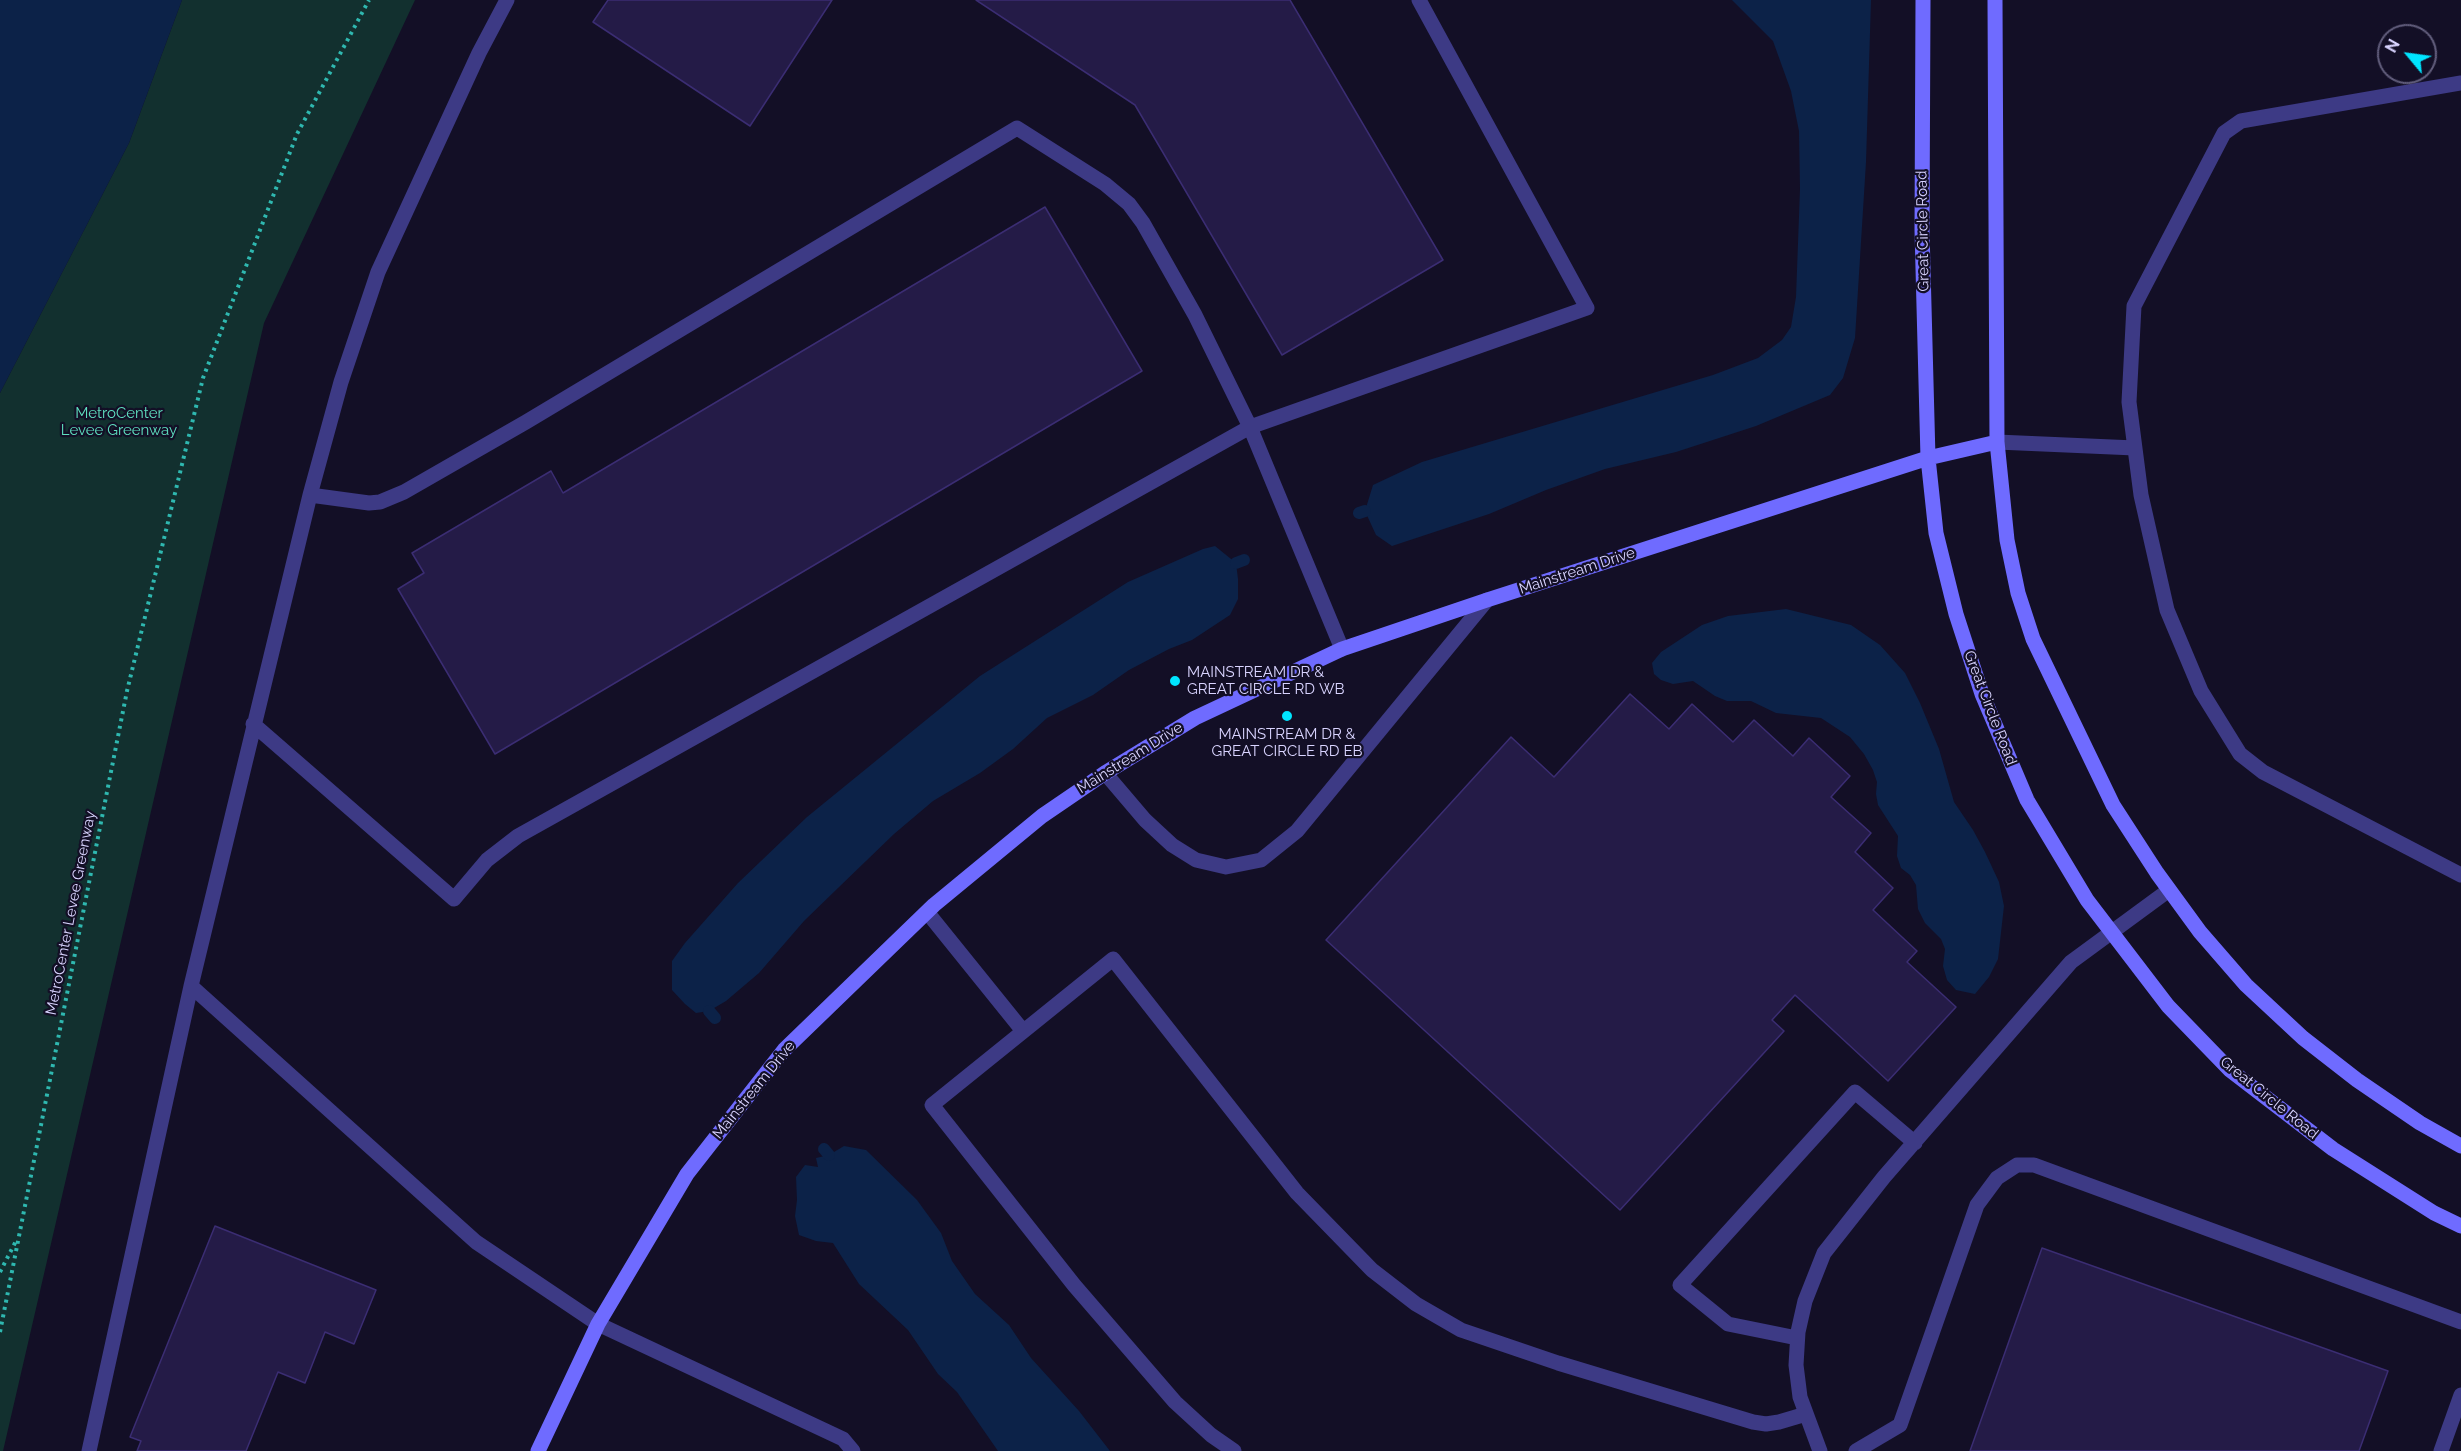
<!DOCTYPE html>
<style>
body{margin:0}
#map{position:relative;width:2461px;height:1451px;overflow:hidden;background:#130f26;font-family:Raleway,sans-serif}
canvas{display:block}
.north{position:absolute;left:2377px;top:24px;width:60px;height:60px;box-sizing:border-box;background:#130f26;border:2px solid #625e7d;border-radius:50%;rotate:299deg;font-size:16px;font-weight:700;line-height:24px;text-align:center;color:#d9d4ff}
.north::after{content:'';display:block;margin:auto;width:21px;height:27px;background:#00e5ff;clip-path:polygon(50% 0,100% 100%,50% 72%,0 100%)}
</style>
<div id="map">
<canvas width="2461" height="1451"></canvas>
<div class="north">N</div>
</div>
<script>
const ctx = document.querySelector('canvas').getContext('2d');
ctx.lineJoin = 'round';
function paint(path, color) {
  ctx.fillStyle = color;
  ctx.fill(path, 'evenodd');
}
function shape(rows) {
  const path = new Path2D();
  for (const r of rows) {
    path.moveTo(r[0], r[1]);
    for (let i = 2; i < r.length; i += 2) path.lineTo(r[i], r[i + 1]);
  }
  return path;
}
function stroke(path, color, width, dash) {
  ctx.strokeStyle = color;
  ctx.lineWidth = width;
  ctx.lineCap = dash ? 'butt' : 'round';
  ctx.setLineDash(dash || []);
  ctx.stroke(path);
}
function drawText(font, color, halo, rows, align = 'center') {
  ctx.font = font + ' Raleway,sans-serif';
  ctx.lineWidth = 4.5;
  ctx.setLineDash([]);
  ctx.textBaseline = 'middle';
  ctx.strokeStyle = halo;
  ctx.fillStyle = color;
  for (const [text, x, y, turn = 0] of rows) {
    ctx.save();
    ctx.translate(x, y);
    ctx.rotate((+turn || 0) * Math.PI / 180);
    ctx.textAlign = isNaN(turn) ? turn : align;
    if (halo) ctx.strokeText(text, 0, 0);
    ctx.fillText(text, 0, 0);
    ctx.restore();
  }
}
const green = shape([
 [182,0,415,0,264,323,3,1451,0,1451,0,393,129,143]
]);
const water = shape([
 [0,0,182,0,129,143,0,393],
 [1732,0,1871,0,1866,162,1855,338,1843,378,1830,395,1756,426,1676,452,1605,469,1546,490,1489,514,1392,546,1376,535,1365,511,1373,485,1422,462,1713,375,1758,358,1782,340,1791,327,1796,297,1800,189,1799,131,1791,91,1773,41],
 [1215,546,1236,563,1238,579,1238,599,1230,615,1192,640,1169,649,1129,670,1093,695,1047,718,1013,749,980,773,933,801,894,834,838,888,804,921,759,973,726,1001,709,1011,696,1013,685,1004,672,990,672,961,685,943,738,883,807,817,980,676,1128,582,1203,549],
 [1786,609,1851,625,1880,645,1905,673,1920,703,1939,749,1954,802,1973,830,1985,852,1999,882,2004,906,1998,959,1989,977,1975,994,1956,990,1947,980,1943,966,1945,949,1941,939,1925,923,1918,909,1916,885,1910,875,1901,868,1897,856,1898,836,1878,805,1876,794,1877,782,1873,770,1864,754,1850,737,1821,718,1776,713,1751,701,1727,701,1715,696,1693,681,1673,684,1661,680,1654,674,1652,663,1661,652,1702,625,1728,616],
 [844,1146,866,1150,917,1200,941,1233,952,1261,975,1294,1009,1325,1031,1358,1079,1411,1110,1451,998,1451,957,1392,938,1374,908,1330,859,1284,833,1243,816,1241,799,1235,795,1216,797,1200,796,1177,805,1165,818,1167,816,1158,829,1155]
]);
const stream = shape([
 [1359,513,1365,511],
 [1236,563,1244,560],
 [709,1011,715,1018],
 [824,1149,829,1155]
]);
const building = shape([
 [608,0,832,0,750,126,593,22,608,0],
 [976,0,1290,0,1443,260,1282,355,1135,105,976,0],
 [1045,207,1142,371,495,754,398,589,424,573,412,553,551,471,563,493,1045,207],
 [1630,694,1669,729,1692,704,1733,742,1754,720,1793,756,1809,738,1850,776,1831,797,1871,833,1855,852,1893,888,1873,910,1917,951,1907,962,1956,1007,1888,1081,1795,995,1772,1020,1784,1031,1620,1210,1326,940,1511,737,1554,777,1630,694],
 [215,1226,376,1290,354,1344,325,1332,305,1383,278,1372,246,1451,137,1451,141,1441,130,1437,215,1226],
 [2042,1248,2388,1371,2359,1451,1970,1451,2042,1248]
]);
const path = shape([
 [0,1272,16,1241],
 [0,1332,127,691,203,378,297,134,369,0]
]);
const lane = shape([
 [2461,83,2241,121,2224,133,2134,306,2129,402,2141,495,2167,610,2201,691,2240,754,2263,772,2461,875],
 [1997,442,2135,448],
 [310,495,341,382,378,272,479,53,507,0],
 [253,724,454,899,487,860,518,836,1250,427,1587,308,1419,0],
 [1105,773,1145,820,1172,845,1196,860,1226,867,1261,860,1297,831,1487,600],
 [927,912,1023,1031],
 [191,986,310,495,369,503,380,502,404,492,526,422,1017,128,1105,184,1129,204,1143,223,1195,315,1250,427,1342,649],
 [1797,1338,1728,1324,1680,1285,1855,1092,1915,1143],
 [89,1451,191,986,476,1242,598,1324,843,1439,853,1451],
 [1234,1451,1211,1435,1175,1402,1074,1285,932,1105,1113,959,1297,1193,1372,1270,1416,1304,1461,1330,1558,1363,1753,1422,1766,1424,1779,1422,1806,1414],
 [1820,1451,1800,1397,1796,1365,1798,1332,1805,1301,1824,1253,1884,1177,2071,962,2169,890],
 [1856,1451,1900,1425,1977,1205,1997,1178,2017,1165,2034,1165,2461,1322],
 [2441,1451,2461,1395]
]);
const secondary = shape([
 [1923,0,1922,230,1928,458,1936,533,1956,614,1982,694,2027,800,2087,900,2168,1006,2230,1070,2333,1149,2434,1213,2461,1226],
 [1995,0,1997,442,2007,540,2018,593,2033,639,2113,805,2157,873,2200,932,2246,985,2303,1038,2357,1080,2420,1123,2461,1146],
 [538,1451,598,1324,687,1174,784,1050,934,905,1042,816,1105,773,1195,718,1342,649,1487,600,1928,458,1997,442]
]);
const markers = [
 [1175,681,6,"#00e5ff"],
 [1287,716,6,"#00e5ff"]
];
const streetNames = [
 ["Great Circle Road",1923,231,-91],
 ["Mainstream Drive",1577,571,-18],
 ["Great Circle Road",1990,708,69],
 ["Mainstream Drive",1130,758,-32],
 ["MetroCenter Levee Greenway",71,913,-79],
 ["Mainstream Drive",754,1090,-51],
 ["Great Circle Road",2269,1098,39]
];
const parkNames = [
 ["MetroCenter",119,413],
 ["Levee Greenway",119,430]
];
const poiNames = [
 ["MAINSTREAM DR &",1187,672],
 ["GREAT CIRCLE RD WB",1187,689],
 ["MAINSTREAM DR &",1287,734,"center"],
 ["GREAT CIRCLE RD EB",1287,751,"center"]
];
paint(green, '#12302f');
paint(water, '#0c2248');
stroke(stream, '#0c2248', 12);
paint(building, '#241b47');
stroke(building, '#3b2d73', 1.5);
stroke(path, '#2fb8b0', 4, [3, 4.5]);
stroke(lane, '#3d3a85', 15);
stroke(secondary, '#6f6bff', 15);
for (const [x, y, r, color] of markers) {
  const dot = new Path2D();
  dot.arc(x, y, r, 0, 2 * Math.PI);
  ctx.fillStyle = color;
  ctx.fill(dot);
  stroke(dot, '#130f26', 2);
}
drawText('15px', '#d9d4ff', '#130f26', streetNames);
drawText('15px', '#5fe0c0', '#130f26', parkNames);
drawText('15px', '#d9d4ff', '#130f26', poiNames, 'left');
</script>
